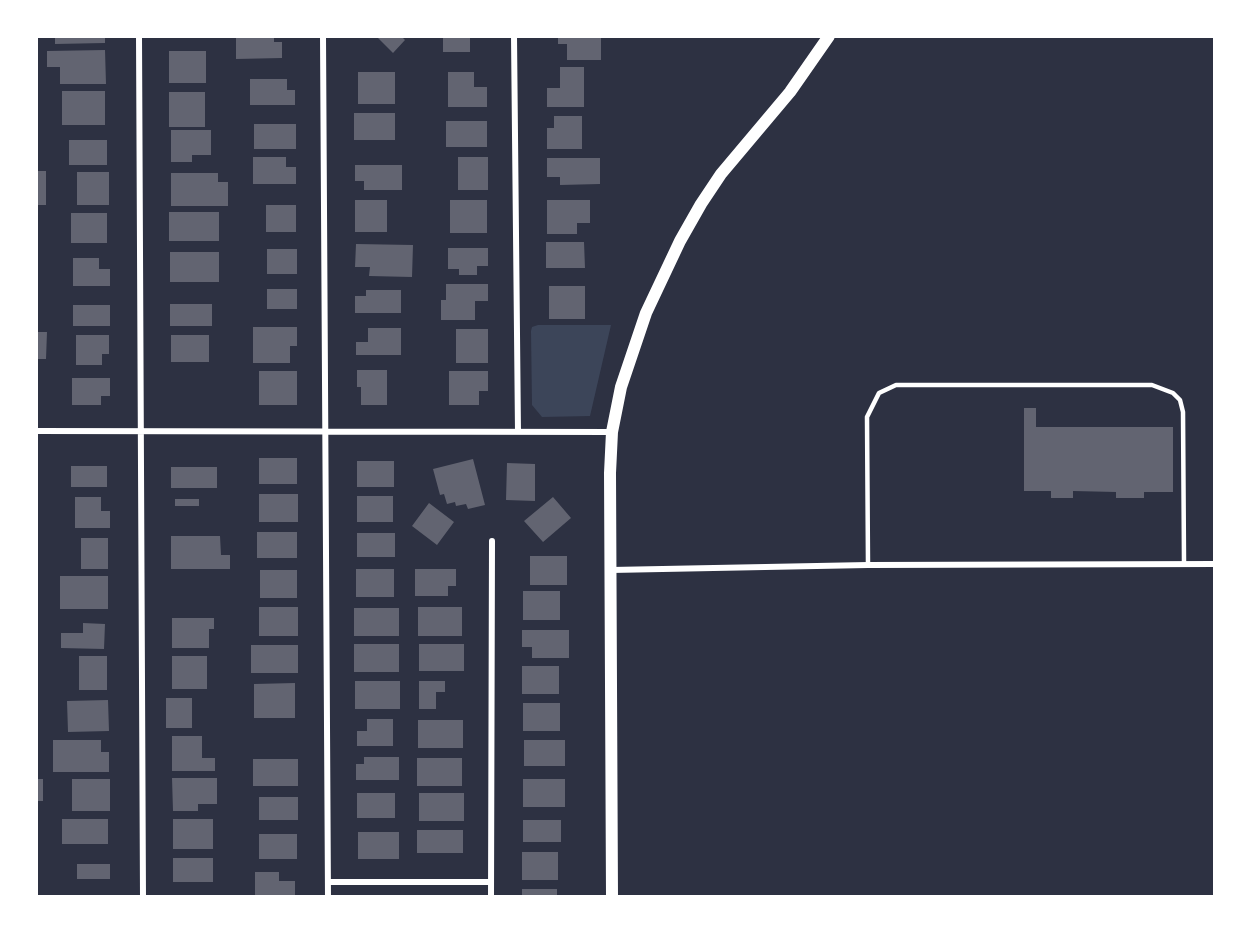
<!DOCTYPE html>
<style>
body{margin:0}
#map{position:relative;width:1251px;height:933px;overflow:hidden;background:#2d3142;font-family:"Public Sans",sans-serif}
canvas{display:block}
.frame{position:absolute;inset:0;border:38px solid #fff;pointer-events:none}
</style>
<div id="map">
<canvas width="1251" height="933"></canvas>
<div class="frame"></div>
</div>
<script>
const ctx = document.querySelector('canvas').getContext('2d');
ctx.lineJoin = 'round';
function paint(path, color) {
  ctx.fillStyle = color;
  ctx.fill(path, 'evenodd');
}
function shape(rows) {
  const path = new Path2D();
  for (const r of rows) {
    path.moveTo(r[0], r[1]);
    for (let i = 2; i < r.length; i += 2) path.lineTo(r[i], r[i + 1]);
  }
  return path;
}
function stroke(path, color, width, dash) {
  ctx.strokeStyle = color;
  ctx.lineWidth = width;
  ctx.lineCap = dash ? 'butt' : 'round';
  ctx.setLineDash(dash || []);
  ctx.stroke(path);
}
const green = shape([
 [538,325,611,325,590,416,542,417,532,405,531,331,532,327]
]);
const building = shape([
 [55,36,105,36,105,43,55,44],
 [236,36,274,36,274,42,282,42,282,58,236,59],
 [376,36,401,36,405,40,393,53],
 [443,36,470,36,470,52,443,52],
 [558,36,601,36,601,60,567,60,567,44,558,44],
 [105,50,106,84,60,84,60,67,47,67,47,51],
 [169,51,206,51,206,83,169,83],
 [560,67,584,67,584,107,547,107,547,88,560,88],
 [358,72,395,72,395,104,358,104],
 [448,72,474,72,474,87,487,87,487,107,448,107],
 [250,79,287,79,287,90,295,90,295,105,250,105],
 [62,91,105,91,105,125,62,125],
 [169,92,205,92,205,127,169,127],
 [354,113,395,113,395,140,354,140],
 [554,116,582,116,582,149,547,149,547,128,554,128],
 [446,121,487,121,487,147,446,147],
 [254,124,296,124,296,149,254,149],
 [171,130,211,130,211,155,192,155,192,162,171,162],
 [69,140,107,140,107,165,69,165],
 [253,157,286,157,286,167,296,167,296,184,253,184],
 [458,157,488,157,488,190,458,190],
 [547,158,600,158,600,184,560,185,560,177,547,177],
 [355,165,402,165,402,190,364,190,364,181,355,181],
 [36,171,46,171,46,205,36,205],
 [77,172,109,172,109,205,77,205],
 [171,173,218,173,218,182,228,182,228,206,171,206],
 [355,200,387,200,387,232,355,232],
 [450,200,487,200,487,233,450,233],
 [547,200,590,200,590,223,577,223,577,234,547,234],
 [266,205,296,205,296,232,266,232],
 [169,212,219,212,219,241,169,241],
 [71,213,107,213,107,243,71,243],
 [546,242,584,242,585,268,546,268],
 [356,244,413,245,412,277,369,276,370,267,355,267],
 [448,248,488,248,488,266,477,266,477,275,459,275,459,269,448,269],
 [267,249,297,249,297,274,267,274],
 [170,252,219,252,219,282,170,282],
 [73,258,99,258,99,269,110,269,110,286,73,286],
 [446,284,488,284,488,301,475,301,475,320,441,320,441,300,446,300],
 [549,286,585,286,585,319,549,319],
 [267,289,297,289,297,309,267,309],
 [366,290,401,290,401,313,355,313,355,296,366,296],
 [170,304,212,304,212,326,170,326],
 [73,305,110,305,110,326,73,326],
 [253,327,297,327,297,346,290,346,290,363,253,363],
 [368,328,401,328,401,355,356,355,356,342,368,342],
 [456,329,488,329,488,363,456,363],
 [36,332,47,332,46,359,36,359],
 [76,335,109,335,109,354,102,354,102,365,76,365],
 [171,335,209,335,209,362,171,362],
 [357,370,387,370,387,405,361,405,361,387,357,387],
 [259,371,297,371,297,405,259,405],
 [449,371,488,371,488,391,479,391,479,405,449,405],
 [72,378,110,378,110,396,101,396,101,405,72,405],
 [1024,408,1036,408,1036,427,1173,427,1173,492,1144,492,1144,498,1116,498,1116,492,1073,491,1073,498,1051,498,1051,491,1024,491],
 [259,458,297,458,297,484,259,484],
 [473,459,485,505,468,509,466,504,456,506,455,502,447,504,444,494,440,495,433,469],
 [357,461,394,461,394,487,357,487],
 [507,463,535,464,535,501,506,500],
 [71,466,107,466,107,487,71,487],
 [171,467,217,467,217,488,171,488],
 [259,494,298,494,298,522,259,522],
 [357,496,393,496,393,522,357,522],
 [75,497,101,497,101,511,110,511,110,528,75,528],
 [553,497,571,518,543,542,524,521],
 [175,499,199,499,199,506,175,506],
 [429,503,454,522,437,545,412,526],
 [257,532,297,532,297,558,257,558],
 [357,533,395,533,395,557,357,557],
 [171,536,220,536,221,555,230,555,230,569,171,569],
 [81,538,108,538,108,569,81,569],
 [530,556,567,556,567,585,530,585],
 [356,569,394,569,394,597,356,597],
 [415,569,456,569,456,586,448,586,448,596,415,596],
 [260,570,297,570,297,598,260,598],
 [60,576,108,576,108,609,60,609],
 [523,591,560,591,560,620,523,620],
 [259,607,298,607,298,636,259,636],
 [418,607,462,607,462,636,418,636],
 [354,608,399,608,399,636,354,636],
 [172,618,214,618,214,629,209,629,209,648,172,648],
 [83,623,105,624,104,649,61,648,61,633,83,633],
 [522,630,569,630,569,658,532,658,532,647,522,647],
 [354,644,399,644,399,672,354,672],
 [419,644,464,644,464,671,419,671],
 [251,645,298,645,298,673,251,673],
 [79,656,107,656,107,690,79,690],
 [172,656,207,656,207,689,172,689],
 [522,666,559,666,559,694,522,694],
 [355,681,400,681,400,709,355,709],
 [419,681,445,681,445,692,436,692,436,709,419,709],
 [295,683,295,718,254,718,254,684],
 [166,698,192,698,192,728,166,728],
 [108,700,109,731,68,732,67,701],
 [523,703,560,703,560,731,523,731],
 [367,719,393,719,393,746,357,746,357,731,367,731],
 [418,720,463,720,463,748,418,748],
 [172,736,202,736,202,758,215,758,215,771,172,771],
 [53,740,101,740,101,752,109,752,109,772,53,772],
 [524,740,565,740,565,766,524,766],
 [364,757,399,757,399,780,356,780,356,764,364,764],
 [417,758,462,758,462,786,417,786],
 [253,759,298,759,298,786,253,786],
 [172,778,217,778,217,804,198,804,198,811,173,811],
 [36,779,43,779,43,801,36,801],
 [72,779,110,779,110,811,72,811],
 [523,779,565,779,565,807,523,807],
 [357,793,395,793,395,818,357,818],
 [419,793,464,793,464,821,419,821],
 [259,797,298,797,298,820,259,820],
 [62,819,108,819,108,844,62,844],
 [173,819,213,819,213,849,173,849],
 [523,820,561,820,561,842,523,842],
 [417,830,463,830,463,853,417,853],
 [358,832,399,832,399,859,358,859],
 [259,834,297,834,297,859,259,859],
 [522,852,558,852,558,880,522,880],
 [173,858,213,858,213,882,173,882],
 [77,864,110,864,110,879,77,879],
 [255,872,279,872,279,881,295,881,295,897,255,897],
 [522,889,557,889,557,897,522,897]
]);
const service = shape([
 [868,565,867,417,879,393,896,385,1152,385,1173,393,1180,400,1183,412,1184,563]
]);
const minor = shape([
 [139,36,143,897],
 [323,36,328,897],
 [514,36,518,432],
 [36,431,612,432],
 [611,570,868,565,1215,564],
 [328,882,491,882],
 [491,897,492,541]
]);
const secondary = shape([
 [612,897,610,473,612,432,621,387,646,313,680,241,701,204,721,174,790,92,829,36]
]);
paint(green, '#3c4559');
paint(building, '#626471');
stroke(service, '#fff', 4.5);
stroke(minor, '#fff', 6);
stroke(secondary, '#fff', 12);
</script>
